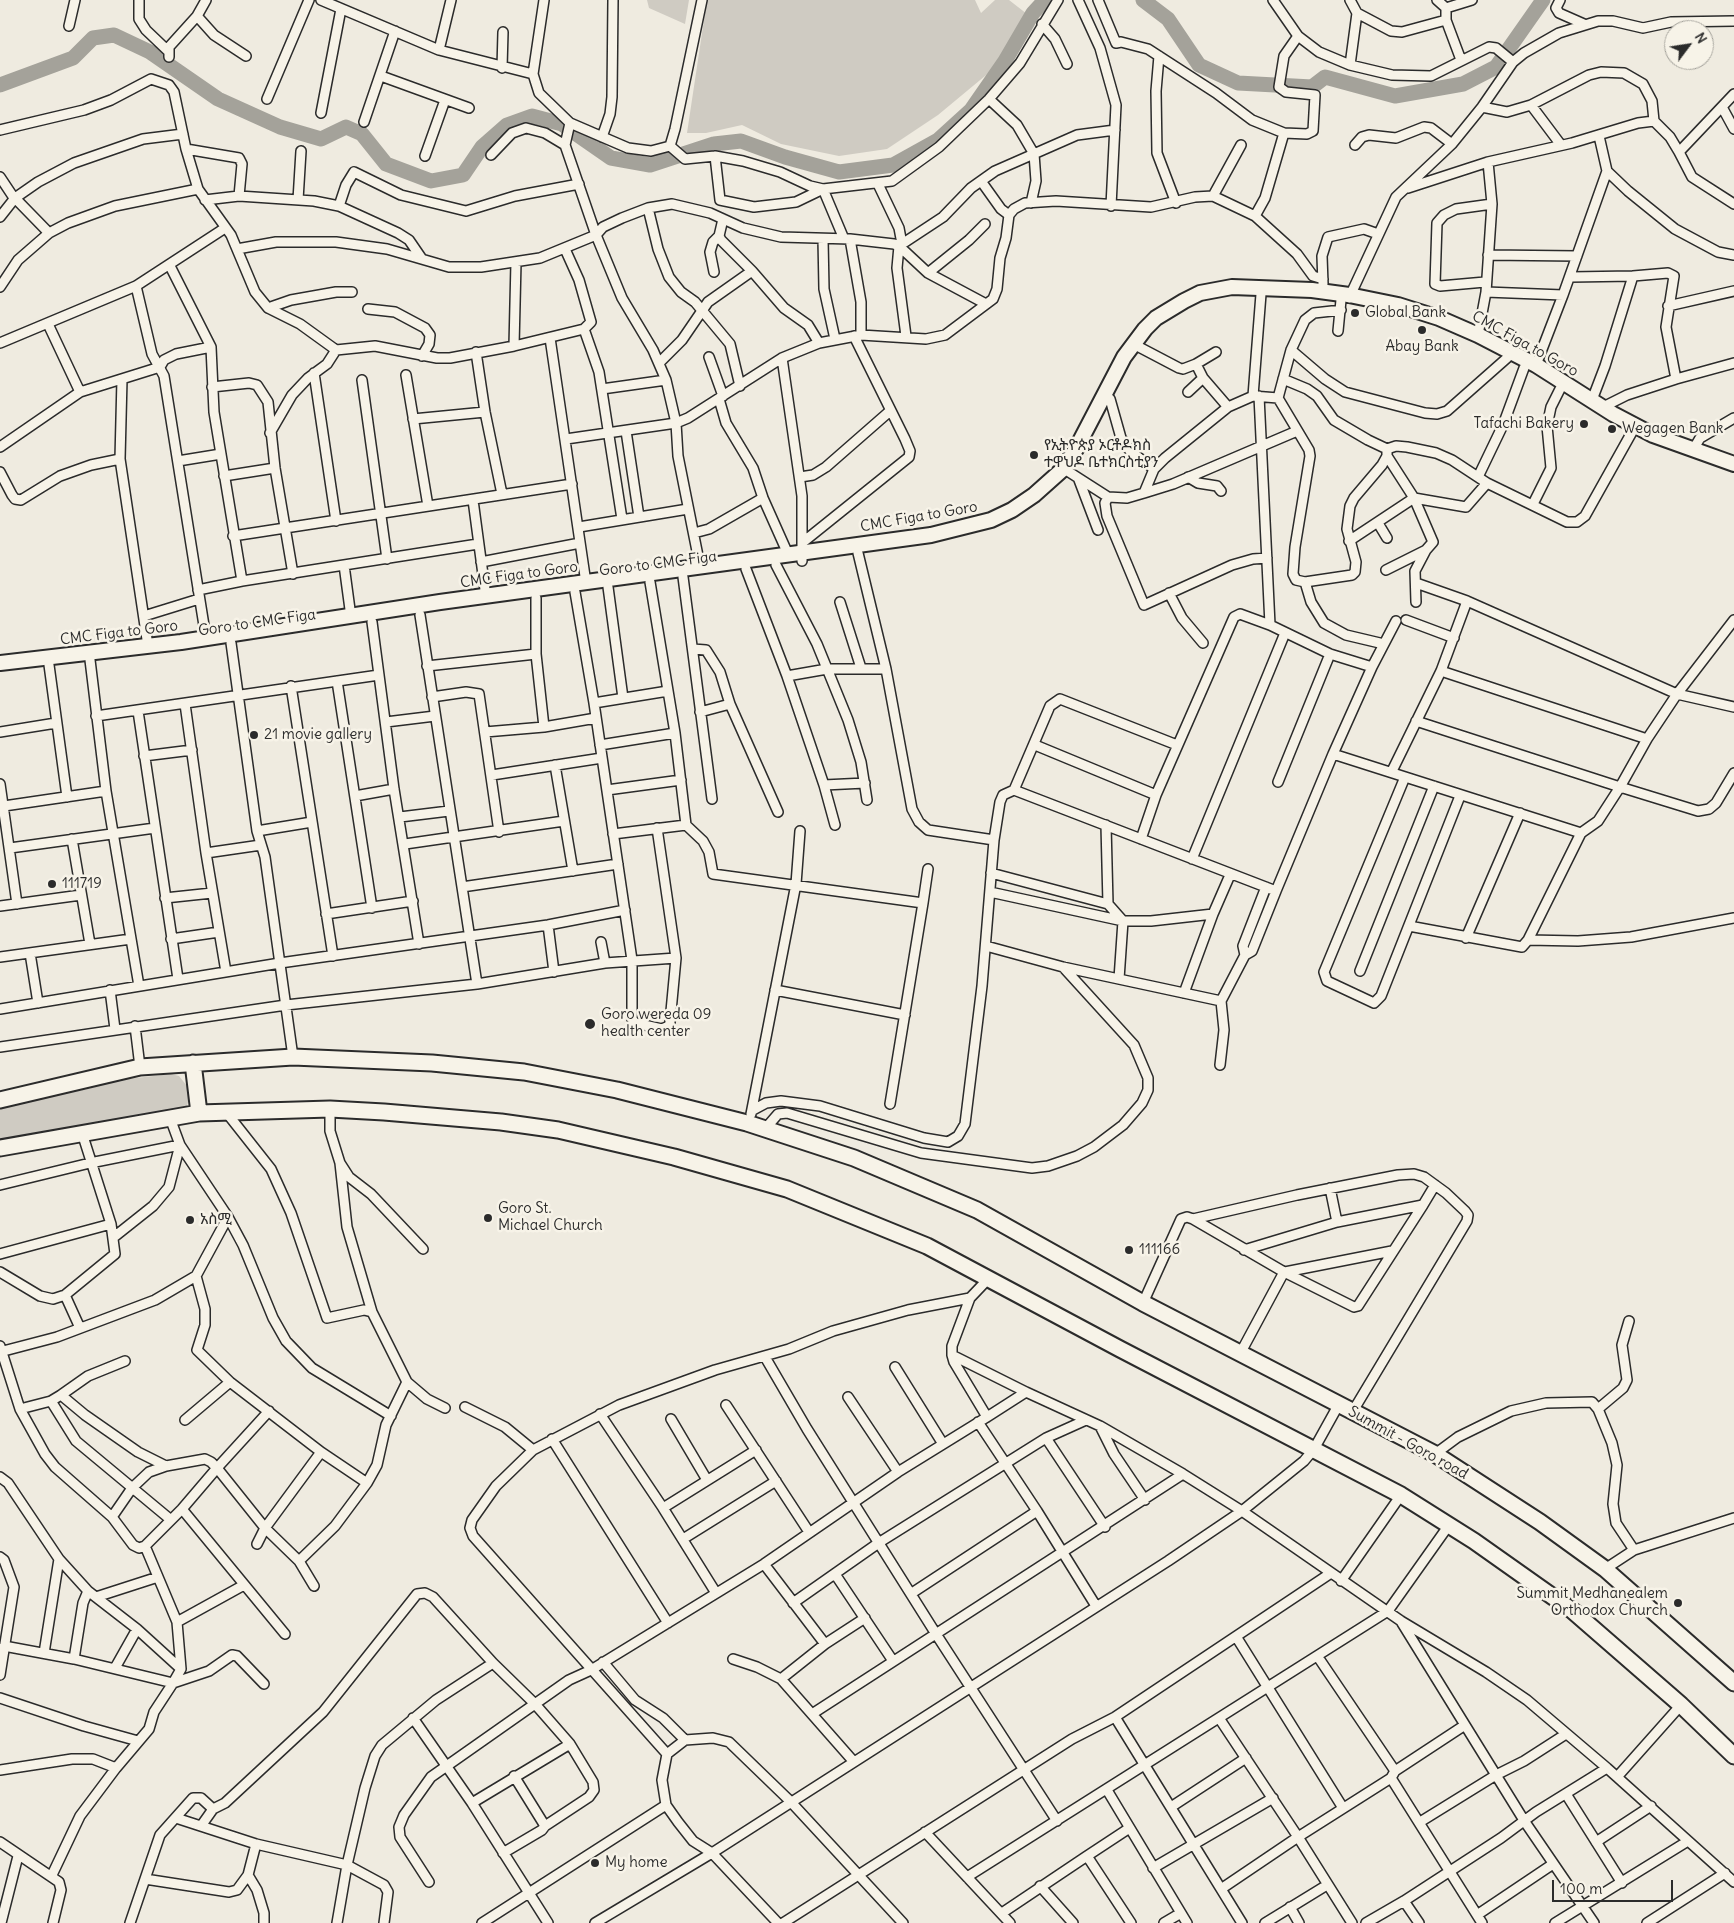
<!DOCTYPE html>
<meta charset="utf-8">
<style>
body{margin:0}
#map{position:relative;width:1734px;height:1923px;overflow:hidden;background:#efebe0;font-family:Delius,sans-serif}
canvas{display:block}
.north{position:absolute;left:1664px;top:20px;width:50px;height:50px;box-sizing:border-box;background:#f7f3e8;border:1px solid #a5a39c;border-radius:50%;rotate:59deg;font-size:14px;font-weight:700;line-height:20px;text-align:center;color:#2b2b2b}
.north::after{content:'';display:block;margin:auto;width:18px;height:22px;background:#2b2b2b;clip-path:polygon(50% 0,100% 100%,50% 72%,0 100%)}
.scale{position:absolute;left:1552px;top:1880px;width:121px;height:22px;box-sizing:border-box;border:2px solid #2b2b2b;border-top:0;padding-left:6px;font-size:15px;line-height:18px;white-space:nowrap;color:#2b2b2b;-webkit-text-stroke:4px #f7f3e8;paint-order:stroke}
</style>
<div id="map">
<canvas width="1734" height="1923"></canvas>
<div class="north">N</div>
<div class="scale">100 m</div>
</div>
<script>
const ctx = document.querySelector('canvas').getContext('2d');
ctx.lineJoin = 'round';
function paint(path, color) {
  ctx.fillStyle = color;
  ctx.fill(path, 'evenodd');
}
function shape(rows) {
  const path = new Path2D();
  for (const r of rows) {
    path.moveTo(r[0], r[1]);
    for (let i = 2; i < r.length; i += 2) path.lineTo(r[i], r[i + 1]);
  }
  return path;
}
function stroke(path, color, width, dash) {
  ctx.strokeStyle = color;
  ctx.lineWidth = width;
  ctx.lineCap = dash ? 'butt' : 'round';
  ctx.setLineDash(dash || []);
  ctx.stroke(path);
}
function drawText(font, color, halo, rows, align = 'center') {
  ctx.font = font + ' Delius,"Noto Sans Ethiopic",sans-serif';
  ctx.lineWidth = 5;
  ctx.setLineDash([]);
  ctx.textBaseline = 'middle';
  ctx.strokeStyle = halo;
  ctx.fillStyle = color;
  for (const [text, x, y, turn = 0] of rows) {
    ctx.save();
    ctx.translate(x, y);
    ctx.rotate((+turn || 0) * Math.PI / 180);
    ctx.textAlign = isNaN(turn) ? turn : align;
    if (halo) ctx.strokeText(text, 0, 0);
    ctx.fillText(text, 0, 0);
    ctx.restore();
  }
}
const green = shape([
 [647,0,689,0,685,24,649,8],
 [707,0,975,0,981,13,995,0,1009,0,1027,14,991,71,938,115,887,149,839,156,781,144,742,125,706,133,687,133],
 [171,1074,179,1076,187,1086,189,1099,186,1109,0,1144,0,1109,28,1100,88,1089,118,1080]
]);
const river = shape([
 [1143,0,1168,19,1199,65,1238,83,1312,87,1325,77,1395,96,1463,84,1496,67,1543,0],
 [0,85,73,58,93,38,114,35,150,52,218,99,280,127,321,139,346,127,362,134,386,164,431,181,463,175,482,147,507,125,532,116,562,124,611,158,650,165,714,144,741,141,785,157,839,172,893,165,938,140,971,110,1005,61,1033,13,1045,0]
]);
const street = shape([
 [139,0,139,19,146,30,168,51],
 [321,0,439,50,533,74],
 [544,0,533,74,539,93,570,123,628,148,651,151,670,146,675,129,702,0],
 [1078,0,1100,48,1116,105,1111,206],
 [1098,0,1116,43,1121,42,1148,49,1216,93,1252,120,1284,133,1307,134,1313,131,1315,95,1286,92,1279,87,1284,56,1298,36],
 [1273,0,1298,36,1319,52,1350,65,1392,75,1431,76,1489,47,1496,48,1513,62],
 [1437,0,1446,8,1446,20,1461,60],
 [1560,0,1556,8,1559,13,1584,24],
 [1446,8,1472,0],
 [1357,13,1391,31,1402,32,1446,20],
 [197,16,214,35,246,56],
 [1042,24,1055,39,1067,64],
 [69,26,75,0],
 [439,50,451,0],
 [1159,56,1156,91,1157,153,1176,203],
 [169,57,169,47,197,16,206,0],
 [1350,65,1357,13,1350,0],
 [502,68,503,32],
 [381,76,469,108],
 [267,99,309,0],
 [989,99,1017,125,1034,154,1036,181,1031,203],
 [1531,105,1561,145],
 [1482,107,1507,112,1531,105,1589,75,1601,72,1624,73,1643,84,1652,101,1654,121,1670,137,1679,152,1734,94],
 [1722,107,1734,129],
 [321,113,341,9],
 [364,122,395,31],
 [570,123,565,145,596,235,622,298,653,350,666,380,676,423,678,456,700,566],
 [0,130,84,110,111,100,151,79,169,85,174,92,186,149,198,189,231,235,255,292,268,308,300,324,336,350,375,346,437,358,450,358,514,346,584,329,591,322,579,280,565,249],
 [602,137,610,114,612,97,613,0],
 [1355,145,1362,137,1369,135,1396,138,1424,127,1431,128,1452,144],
 [670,146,685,159,715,156,743,161,780,172,810,186,823,189,892,181,939,147,989,99,1020,63,1058,0],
 [186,149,239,158,242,164,239,196],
 [1679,152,1692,177,1734,204],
 [491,155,512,133,526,128,545,133,565,145],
 [425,156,445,100],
 [715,156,720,200,754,207,796,202,823,189,844,239],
 [1607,171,1628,191,1675,229,1718,252,1734,255],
 [0,177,12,195,49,233],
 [981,181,1001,209,1009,215],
 [878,184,899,228,902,244],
 [1408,188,1488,162],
 [1213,196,1241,145],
 [205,200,239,196,314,201,339,206,398,233,409,240,422,259],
 [298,200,301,151],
 [339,206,346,185,354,172,401,195,466,211,515,196,579,184],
 [648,208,658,249,669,277,681,292,695,302,730,344,740,386],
 [1255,216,1265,198,1284,133],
 [0,217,15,198,38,182,74,163,143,139,183,134],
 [723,219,719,236,721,240,752,271,784,308,808,325,819,343],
 [823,239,824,289,835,339],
 [850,239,861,302,861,335],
 [237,249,276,242,336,242,387,249,449,267,481,267,540,258,596,235,603,227,622,218,648,208,672,204,710,213,743,228,781,237,850,239,894,244,899,246,928,273,986,304],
 [1488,255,1577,256],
 [170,266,211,347,214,412,242,581],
 [714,272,710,252,713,242,719,236],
 [928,273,969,240,985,224],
 [1633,276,1668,273,1674,276,1666,327,1676,379,1734,363],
 [1571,277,1633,276,1605,366,1592,400],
 [1485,282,1440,286,1435,284,1437,223,1444,215,1456,209,1492,204],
 [1323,284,1322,256,1328,237,1364,229,1378,234],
 [136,286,152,354,164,376,206,638],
 [0,287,18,260,49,233,68,223,115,206,198,189],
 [1486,292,1563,295,1536,365],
 [1563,295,1607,171,1599,136],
 [1349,298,1396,197,1452,144,1482,107,1513,62,1524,53,1559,33,1598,21,1613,21,1643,28,1671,22,1734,21],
 [1668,306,1734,291],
 [268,308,291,300,336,292,352,292],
 [368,309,395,312,425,328,430,335,429,344,422,356],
 [1341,310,1314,313,1305,320,1291,350,1278,398,1309,450,1310,456,1295,547,1293,574,1296,580,1305,582,1352,575,1355,572,1356,562,1347,529,1350,506,1354,498,1382,465,1387,456,1387,449],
 [48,324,80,392],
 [584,329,599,372,622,519],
 [1338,331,1341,300],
 [1478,335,1486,292,1492,204,1488,162,1572,143,1638,123,1654,121],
 [906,336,897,268,899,246,943,217,971,188,995,171,1077,135,1115,130],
 [550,338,586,583],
 [0,343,136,286,225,228],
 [514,346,516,262],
 [1139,347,1179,368,1183,369,1196,364,1203,378,1228,407],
 [1291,350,1325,379,1345,392,1425,413,1437,414,1447,411,1507,358],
 [476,352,485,412,502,494],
 [709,357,723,396],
 [782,358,802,496,802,561],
 [659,363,682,340,708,302,752,271],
 [1196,364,1216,352],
 [314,373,336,521],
 [406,375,428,506],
 [122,379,120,459,148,646],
 [1283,379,1307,389,1317,396,1334,420,1368,440,1387,449,1396,446,1407,447,1436,453,1452,460,1487,483,1567,522,1577,522,1585,516,1632,432],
 [362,380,387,559],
 [212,387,249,383,257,385,268,402,275,468,293,574],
 [602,389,666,380],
 [1188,392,1203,378],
 [1253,396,1261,294],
 [719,399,726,423,753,468,763,498,788,554],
 [1110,399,1121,438,1130,451,1154,469],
 [1603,407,1627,395,1676,379],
 [413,419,485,412],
 [626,431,639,517],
 [270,433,292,395,308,378,327,364,336,350],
 [566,439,676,423,688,418,782,358,819,343,861,335,926,339,945,335,993,299,997,289,1000,258,1006,238,1009,215,1014,209,1025,203,1056,201,1151,207,1195,197,1213,196,1255,216,1297,254,1313,276,1323,279],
 [0,447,80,392,160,367,164,360,176,354,211,347],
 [1693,450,1700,438,1734,418],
 [1387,456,1414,498,1433,542,1426,550,1415,571,1416,602],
 [178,461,221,454],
 [0,472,12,495,15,499,21,500,60,476,91,465,120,459],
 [1069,472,1108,497,1127,498,1144,493,1154,469,1165,458,1228,407,1253,396,1278,398],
 [224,476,275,468],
 [800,477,813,475,826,467,890,411],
 [1188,477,1198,483,1217,486,1221,491],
 [1478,477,1503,425,1524,368],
 [1079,480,1098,530],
 [1144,493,1173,484,1297,431],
 [1108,497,1105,503,1107,516,1144,605,1232,565,1253,559,1267,558],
 [473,500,486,597],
 [1533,504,1551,468,1547,426,1551,407,1560,389],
 [1378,523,1387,538],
 [579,527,688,509],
 [694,533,709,529,763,498],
 [233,536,572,484],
 [1349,541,1414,498,1466,507,1487,483],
 [802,543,909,457,910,451,905,439,854,336],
 [858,553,886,669,912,809,919,822,928,830,994,840],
 [481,562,580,543],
 [344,565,351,617],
 [776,565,817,644,848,720,861,762,867,800],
 [746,569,787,676,824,785,835,825],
 [1386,570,1426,550],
 [683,577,712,799],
 [650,582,675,733,686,825,703,841,709,852,713,874,923,903,928,869],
 [1305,582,1311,602,1324,623,1346,635,1384,644],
 [1416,583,1467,601,1677,694,1734,707],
 [608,587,623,698],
 [198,590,242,581,478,544],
 [575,592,594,703,632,960,632,1019,635,1023,662,1029,669,1026,670,1022,676,958,657,828],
 [1169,593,1182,618,1203,643],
 [536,598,536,654,544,727],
 [840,602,861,668],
 [420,615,477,984],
 [144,616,199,599],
 [1406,620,1454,638],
 [372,622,394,789,419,944],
 [1270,625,1330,654,1372,667],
 [231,643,257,831,265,857,293,1057],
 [693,649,706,650,720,672,730,704,778,812],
 [90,660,106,791,139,986],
 [49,665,67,797],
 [427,666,536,654],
 [1441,671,1647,739],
 [787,676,827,669,886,669],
 [337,681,372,908],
 [291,686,333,956],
 [432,697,466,692,479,694,499,832],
 [594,703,668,691],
 [185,704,206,853,226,972],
 [138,711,178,979],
 [700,712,730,704],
 [96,716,379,675],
 [1416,721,1620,787,1647,739,1677,694,1734,620],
 [386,722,435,716],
 [0,732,56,723],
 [485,732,544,727,596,718],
 [600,745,675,733],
 [1035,745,1156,795,1141,839],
 [1333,754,1372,667,1396,621],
 [144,756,192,750],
 [555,765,573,871],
 [1392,771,1441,671,1467,601],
 [492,775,602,758],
 [1405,777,1324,972,1327,981,1374,1003,1381,996,1460,796],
 [1278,782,1330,654],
 [0,784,17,904],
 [824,785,865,783],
 [607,790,681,780],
 [1014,790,1050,706,1060,699,1177,745],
 [1156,795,1234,617,1240,614,1270,625,1259,396],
 [355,796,394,789],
 [4,806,106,791],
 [400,817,449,811],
 [1106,825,1108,904,1123,921,1119,979],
 [257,831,312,822],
 [613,834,686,825],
 [72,839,90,944],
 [405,844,564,821],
 [10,848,155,828],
 [206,853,261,845],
 [1192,859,1285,633],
 [991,873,1108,904],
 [462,887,618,864],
 [990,892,1123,921,1151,921,1213,914,1230,875],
 [165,898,212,893],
 [0,906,81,895],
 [326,914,413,901],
 [548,925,554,972],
 [1409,926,1522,947,1528,940,1581,833,1598,821,1620,787,1698,811,1709,809,1716,803,1734,773],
 [1466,938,1520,813],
 [171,939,219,932],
 [1528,940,1578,941,1631,937,1734,918],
 [601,942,605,963],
 [986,946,1063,967,1221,1001,1245,955,1252,951,1276,891],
 [30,953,38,1003],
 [1245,955,1243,946,1266,887],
 [0,957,131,939],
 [1360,971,1434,786],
 [110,990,115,1029],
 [775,990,905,1015],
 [1184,993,1213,914],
 [0,1009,280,963,548,925,625,910],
 [135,1026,140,1067],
 [0,1047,286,1005,477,984,605,963,676,958],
 [1220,1065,1224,1030,1221,1001],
 [890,1104,923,903],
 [330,1109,330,1131,340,1163,349,1177,371,1194,423,1249],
 [753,1110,766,1103,781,1101,820,1106,924,1138,948,1142,958,1136,965,1124,982,986,994,840,1000,802,1003,795,1014,790,1276,891,1333,754,1581,833],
 [226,1112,271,1169,291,1213,327,1318,364,1310,372,1312,407,1382,386,1425,377,1465,367,1483],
 [751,1114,796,884,800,831],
 [170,1118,180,1145,228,1217,243,1245,273,1318,286,1341,312,1368,391,1416],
 [765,1129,778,1114,787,1113,921,1153,1032,1168,1048,1166,1077,1156,1094,1147,1123,1125,1142,1103,1148,1090,1148,1078,1134,1045,1063,967],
 [340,1163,347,1227,372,1312],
 [0,1185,90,1163,180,1145,169,1187,153,1206,114,1237],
 [1330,1188,1337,1222,1423,1205,1435,1185],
 [1193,1219,1297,1195,1398,1175,1414,1174,1424,1177,1446,1193,1465,1211,1468,1215,1467,1221,1353,1411],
 [1244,1250,1337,1222],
 [0,1254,111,1224],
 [0,1272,40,1296,53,1299,65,1295,115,1254,111,1224,82,1133],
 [1284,1272,1354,1307,1358,1306,1423,1205],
 [1285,1272,1392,1251],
 [196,1276,205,1309,205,1325,197,1350,230,1382,321,1452,265,1528,257,1544],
 [989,1278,970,1298,952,1346,952,1355,954,1362,987,1417,1026,1392,1100,1426,1183,1474,1242,1511,1401,1621,1486,1672,1527,1700,1607,1768,1734,1882],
 [65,1295,80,1328],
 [1143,1303,1181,1219,1187,1217,1193,1219,1284,1272,1241,1352],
 [0,1346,20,1409,51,1401,61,1395,85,1415,138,1452,166,1466],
 [0,1352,57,1337,155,1300,167,1293,196,1276,228,1217],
 [952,1355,1026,1392],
 [765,1357,807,1429,936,1634,1057,1821],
 [895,1367,943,1444],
 [407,1382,427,1399,445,1408],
 [61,1395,88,1376,125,1361],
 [848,1397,898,1472],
 [51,1401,76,1441,171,1520],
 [726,1405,809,1532],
 [465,1407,505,1427,533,1450],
 [20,1409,45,1454,55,1467,112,1517],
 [1598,1409,1623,1388,1627,1380,1622,1345,1629,1321],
 [269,1411,217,1468,182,1509,145,1546,139,1548,133,1545,112,1517,132,1488,149,1472,166,1466,205,1459,211,1462,217,1468,265,1528,299,1561,335,1526,367,1483,321,1452],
 [600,1414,663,1508,716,1593],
 [671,1419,707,1480],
 [185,1420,230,1382],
 [978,1422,1037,1511,1096,1606],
 [1100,1426,1114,1454,1145,1500],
 [1046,1438,1105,1527],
 [552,1439,668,1623],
 [1435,1454,1458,1437,1511,1411,1546,1403,1592,1402,1598,1409,1612,1443,1617,1465,1613,1504,1616,1523,1634,1550],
 [0,1477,8,1483,59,1559,88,1591,137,1629,181,1669],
 [663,1508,756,1450],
 [182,1509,285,1634],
 [683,1539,776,1481],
 [0,1557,4,1560,14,1587,0,1675],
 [299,1561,314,1586],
 [764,1564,825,1644],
 [1605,1569,1634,1550,1734,1518],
 [835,1574,893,1661],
 [1341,1581,1401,1495],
 [912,1593,1037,1511],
 [96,1597,158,1577],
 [793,1603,880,1542,1046,1438,1086,1420],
 [177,1622,244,1585],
 [1402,1623,1465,1725],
 [1237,1638,1343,1808],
 [4,1646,74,1659,173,1683,181,1669,177,1622,145,1546],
 [44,1653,59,1559],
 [1318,1657,1395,1771],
 [74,1659,83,1603,88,1591],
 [733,1659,757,1667,781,1679,854,1762],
 [603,1662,635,1700,663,1718,685,1740,713,1738,729,1742,790,1801,903,1923],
 [115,1668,137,1629],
 [781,1679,825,1644,865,1618],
 [0,1698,84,1726,138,1741],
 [812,1714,1183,1474],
 [1115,1717,1242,1923],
 [413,1718,472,1803,548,1923],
 [1219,1718,1298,1837,1221,1889],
 [667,1754,685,1740],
 [0,1770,72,1759,93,1759,116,1768],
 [1617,1777,1681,1705],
 [1107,1790,1187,1923],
 [1566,1794,1622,1883],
 [472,1803,570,1744],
 [1171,1807,1246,1758],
 [176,1818,256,1844,347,1865,365,1788,375,1756,382,1745,436,1700,493,1663],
 [1420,1822,1496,1775,1524,1761,1566,1734],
 [201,1826,213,1809],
 [925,1832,1010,1923],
 [0,1842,59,1882,61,1890,53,1923],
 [1596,1842,1651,1806],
 [503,1853,542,1830,545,1826,514,1776],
 [1087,1856,1128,1829],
 [1153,1868,1273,1798],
 [52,1875,80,1816,116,1768,149,1729,154,1712,173,1683,209,1671,232,1655,237,1656,264,1684],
 [248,1875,257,1890,264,1913,264,1923],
 [967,1877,1388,1611,1449,1525],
 [145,1879,229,1892,237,1890,248,1875,256,1844],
 [429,1882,400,1837,399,1827,404,1815,431,1777,569,1680,591,1670,764,1564,898,1472,987,1417],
 [1040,1886,1073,1923],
 [1404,1901,1419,1923],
 [1290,1907,1299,1923],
 [1002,1913,1087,1856,1131,1923],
 [1477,1915,1553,1864],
 [1,1923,18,1856],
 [130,1923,160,1835,193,1798,201,1798,213,1809,225,1803,323,1712,417,1594,425,1593,433,1597,493,1663,535,1704,570,1744,593,1782,594,1790,589,1797,545,1826],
 [337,1923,347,1865,384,1885,388,1892,384,1923],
 [482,1923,666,1805],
 [595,1923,712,1853,1168,1561,1242,1511,1304,1461,1314,1449,1339,1404],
 [778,1923,712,1853,693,1841,678,1822,666,1805,662,1780,667,1754,473,1536,470,1528,472,1520,496,1486,533,1450,619,1405,715,1370,789,1349,833,1331,908,1310,970,1298],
 [783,1923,1072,1739,1115,1717,1331,1573],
 [1164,1923,1181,1913],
 [1265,1923,1327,1885],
 [1352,1923,1298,1837,1391,1778],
 [1366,1923,1404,1901,1501,1838,1536,1812,1607,1768],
 [1482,1923,1391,1778,1395,1771,1465,1725,1525,1822,1594,1923],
 [1555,1923,1688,1841],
 [1647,1923,1725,1873]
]);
const primary = shape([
 [0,663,181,642,440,602,931,535,991,520,1012,510,1034,495,1062,470,1076,449,1124,357,1145,329,1156,318,1184,301,1200,293,1232,287,1312,290,1349,295,1398,305,1439,318,1478,335,1536,365,1613,414,1653,435,1734,464]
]);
const highway = shape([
 [193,1063,199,1113],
 [0,1100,140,1067,293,1057,432,1063,524,1072,617,1090,747,1123,854,1158,977,1210,1143,1303,1435,1454,1540,1522,1605,1569,1734,1683],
 [0,1148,199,1113,330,1109,384,1112,501,1122,558,1130,674,1157,787,1189,927,1246,1120,1349,1401,1495,1474,1541,1573,1611,1681,1705,1734,1756]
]);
const markers = [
 [1355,313,5,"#2b2b2b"],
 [1422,330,5,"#2b2b2b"],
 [1584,424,5,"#2b2b2b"],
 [1612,429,5,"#2b2b2b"],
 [1034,455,5,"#2b2b2b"],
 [254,735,5,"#2b2b2b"],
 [52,884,5,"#2b2b2b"],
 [590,1024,6,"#2b2b2b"],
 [488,1218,5,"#2b2b2b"],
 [190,1220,5,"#2b2b2b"],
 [1129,1250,5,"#2b2b2b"],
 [1678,1603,5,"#2b2b2b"],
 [595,1863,5,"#2b2b2b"]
];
const poiNames = [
 ["Global Bank",1365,313],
 ["Abay Bank",1422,347,"center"],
 ["Tafachi Bakery",1574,424,"right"],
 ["Wegagen Bank",1622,429],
 ["የኢትዮጵያ ኦርቶዶክስ",1044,446],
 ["ተዋህዶ ቤተክርስቲያን",1044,463],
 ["21 movie gallery",264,735],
 ["111719",62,884],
 ["Goro wereda 09",601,1015],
 ["health center",601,1032],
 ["Goro St.",498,1209],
 ["Michael Church",498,1226],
 ["አስሚ",200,1220],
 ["111166",1139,1250],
 ["Summit Medhanealem",1668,1594,"right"],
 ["Orthodox Church",1668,1611,"right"],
 ["My home",605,1863]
];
const streetNames = [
 ["CMC Figa to Goro",1525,344,29],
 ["CMC Figa to Goro",919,517,-10],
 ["Goro to CMC Figa",658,564,-7],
 ["CMC Figa to Goro",519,575,-8],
 ["Goro to CMC Figa",257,623,-8],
 ["CMC Figa to Goro",119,633,-7],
 ["Summit - Goro road",1408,1443,29]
];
paint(green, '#cfcbc2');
stroke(river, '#a4a29a', 15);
stroke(street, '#2b2b2b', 12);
stroke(primary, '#2b2b2b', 18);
stroke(highway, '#2b2b2b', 19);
stroke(street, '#f7f3e8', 9);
stroke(primary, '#f7f3e8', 14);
stroke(highway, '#f7f3e8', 15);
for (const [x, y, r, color] of markers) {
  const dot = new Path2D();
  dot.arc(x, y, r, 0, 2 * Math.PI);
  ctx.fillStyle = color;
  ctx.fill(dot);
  stroke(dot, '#f7f3e8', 2);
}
drawText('15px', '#2b2b2b', '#f7f3e8', poiNames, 'left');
drawText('15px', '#2b2b2b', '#f7f3e8', streetNames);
</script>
